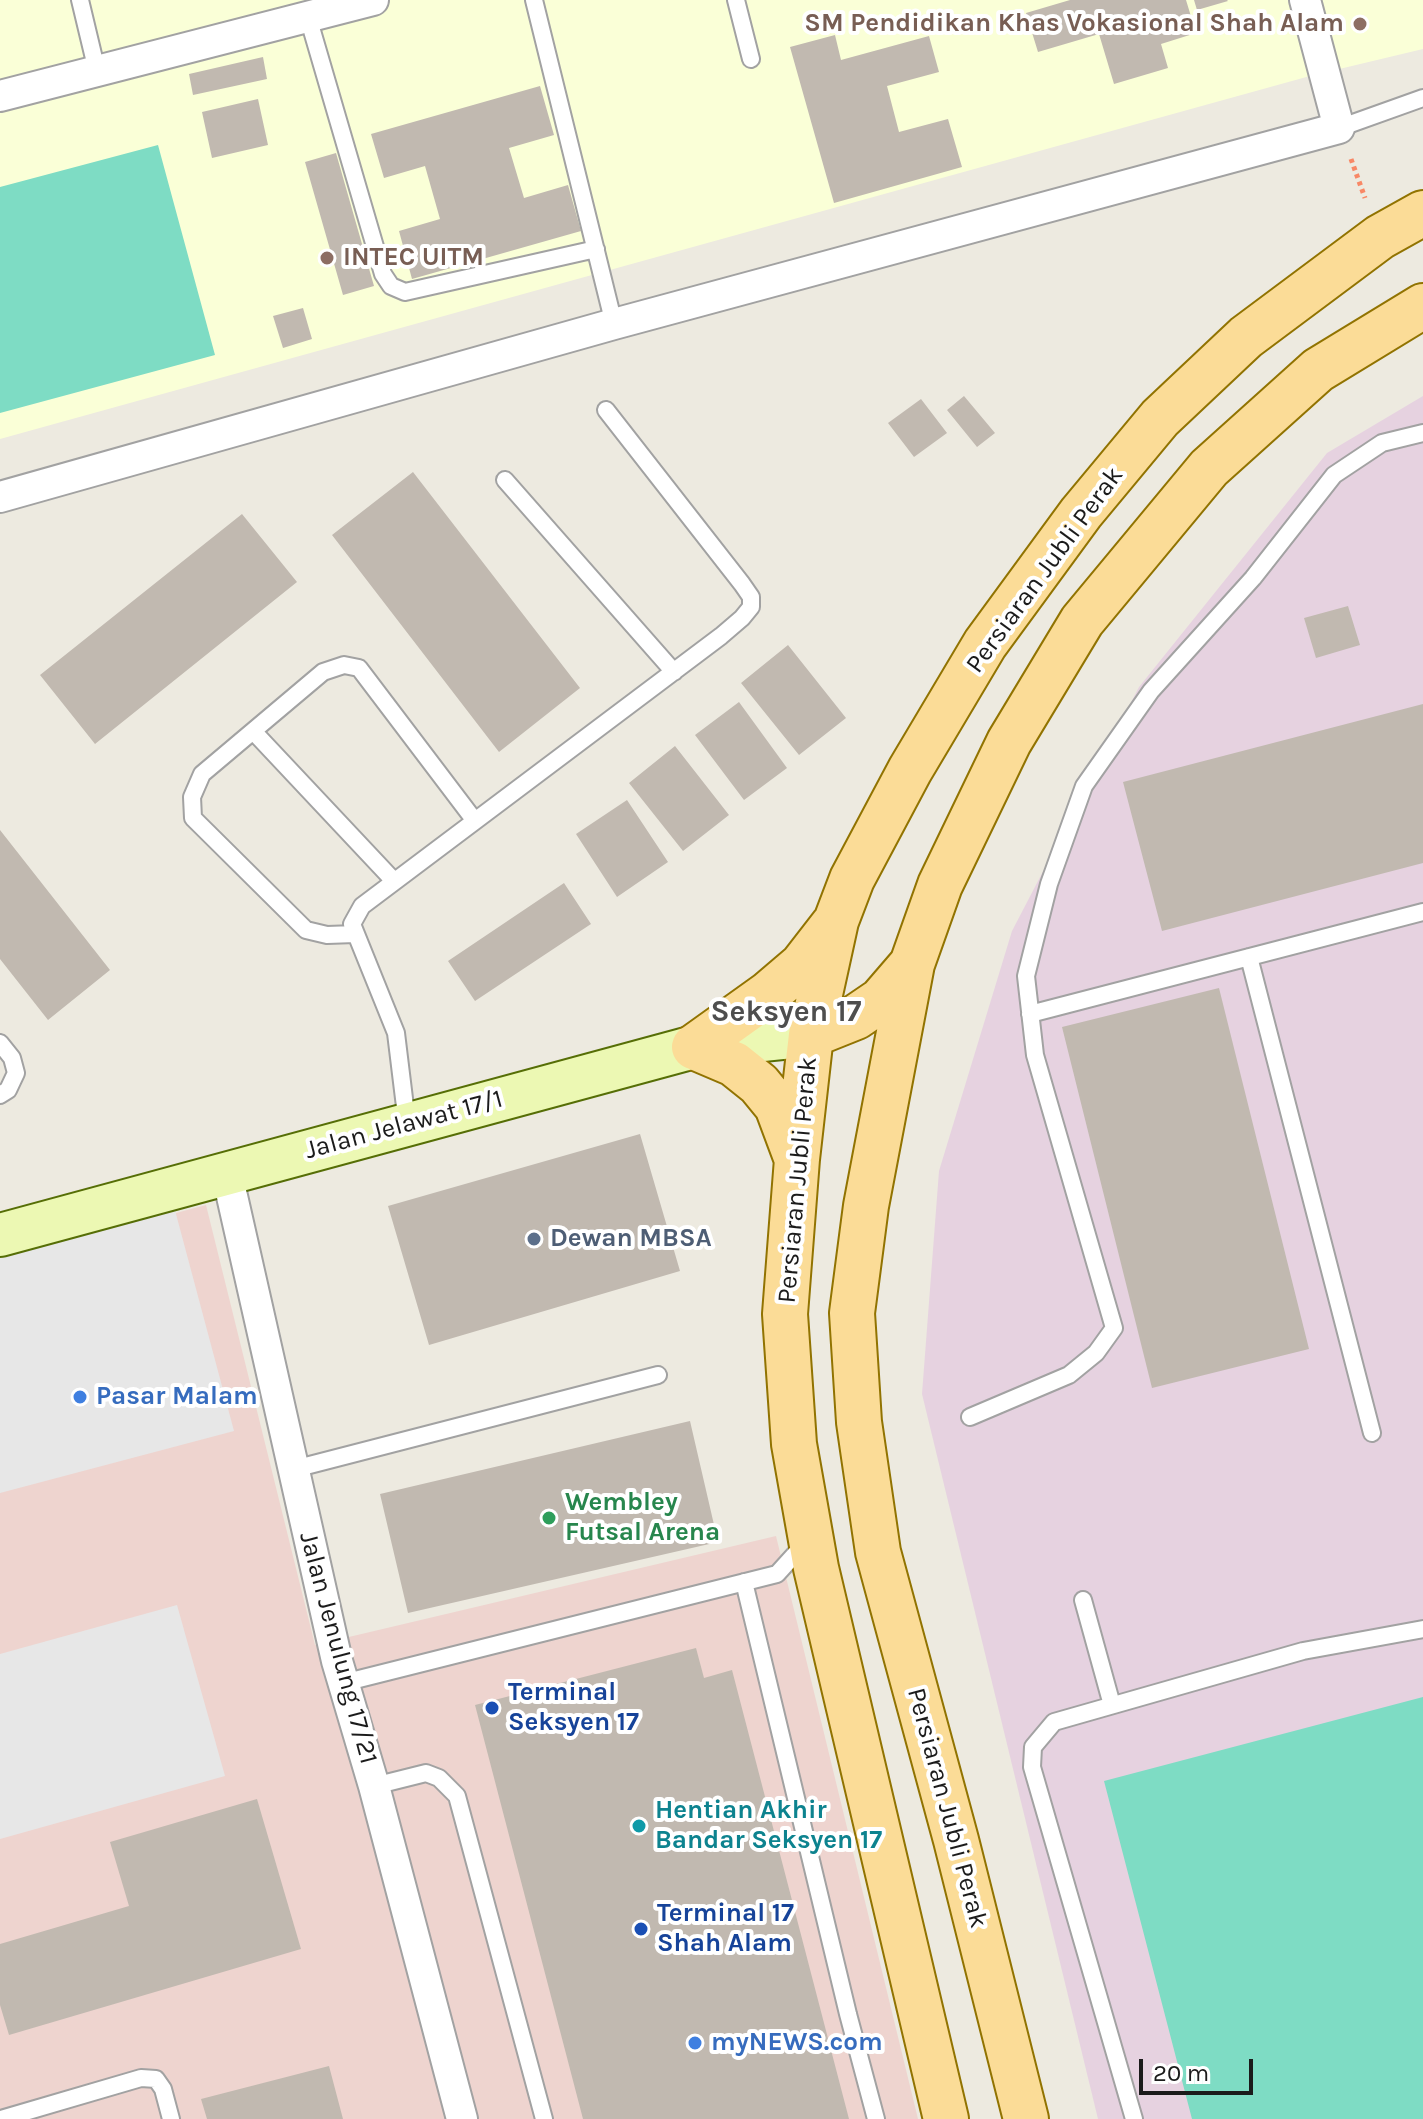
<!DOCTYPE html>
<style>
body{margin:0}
#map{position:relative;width:1423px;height:2119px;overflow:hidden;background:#edeae0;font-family:Karla,sans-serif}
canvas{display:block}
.scale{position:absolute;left:1139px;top:2059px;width:114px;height:36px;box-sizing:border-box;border:4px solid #1b1b1b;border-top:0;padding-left:10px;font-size:24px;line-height:28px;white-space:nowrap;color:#1b1b1b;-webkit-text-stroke:6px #fff;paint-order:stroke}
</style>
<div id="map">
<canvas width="1423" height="2119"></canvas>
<div class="scale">20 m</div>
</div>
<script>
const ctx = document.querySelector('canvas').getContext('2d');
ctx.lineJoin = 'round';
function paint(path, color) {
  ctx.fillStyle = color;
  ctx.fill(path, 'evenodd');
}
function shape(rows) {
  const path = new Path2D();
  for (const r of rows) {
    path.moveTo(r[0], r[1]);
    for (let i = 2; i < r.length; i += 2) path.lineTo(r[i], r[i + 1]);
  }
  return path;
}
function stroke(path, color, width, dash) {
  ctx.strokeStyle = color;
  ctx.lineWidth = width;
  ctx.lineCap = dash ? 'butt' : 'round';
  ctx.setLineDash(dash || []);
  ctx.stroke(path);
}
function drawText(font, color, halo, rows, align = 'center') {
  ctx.font = font + ' Karla,sans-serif';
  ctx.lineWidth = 8;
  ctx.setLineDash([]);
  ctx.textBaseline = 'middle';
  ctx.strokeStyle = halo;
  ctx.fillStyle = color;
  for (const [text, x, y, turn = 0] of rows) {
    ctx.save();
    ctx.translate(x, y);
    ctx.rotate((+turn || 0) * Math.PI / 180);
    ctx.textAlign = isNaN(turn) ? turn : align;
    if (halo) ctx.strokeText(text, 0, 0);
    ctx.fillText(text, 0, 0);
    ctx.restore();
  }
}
const commercial = shape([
 [206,1205,315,1645,776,1536,918,2119,0,2119,0,1260]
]);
const industrial = shape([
 [1423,396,1423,2119,1098,2119,922,1394,939,1171,1012,931,1139,687,1327,453]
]);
const education = shape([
 [0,0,1423,0,1423,49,1310,76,0,439]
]);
const pitch = shape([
 [158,145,215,355,0,413,0,187],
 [1423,1697,1423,2119,1192,2119,1104,1781]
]);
const parking = shape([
 [172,1199,234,1431,0,1493,0,1245],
 [177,1605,225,1776,0,1839,0,1654]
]);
const building = shape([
 [1070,0,1186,0,1196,33,1161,44,1168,68,1114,84,1099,34,1038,52,1026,13],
 [1194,0,1227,0,1228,1,1197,10],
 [835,35,841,60,929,36,939,72,887,86,899,132,948,119,962,167,834,203,790,47],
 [263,57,267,79,193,95,189,74],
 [540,86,554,135,509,148,524,198,568,185,581,231,412,279,399,231,440,219,425,166,384,178,371,134],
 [258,99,268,145,212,158,202,112],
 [336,153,374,286,343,295,305,162],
 [303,308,312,339,283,348,273,316],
 [964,396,995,433,977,447,947,410],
 [921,399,947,433,914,457,888,423],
 [413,472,580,688,499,752,332,535],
 [242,514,297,582,95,744,40,675],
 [1348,606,1360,645,1316,658,1304,618],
 [788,645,846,718,799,755,741,683],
 [739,702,787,768,744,800,695,735],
 [1423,704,1423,863,1162,931,1123,782],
 [675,746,729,815,683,851,629,783],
 [627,800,668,862,617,897,576,834],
 [0,830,110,970,48,1020,0,959],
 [564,883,591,924,475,1001,448,961],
 [1219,988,1309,1349,1152,1388,1062,1027],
 [640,1134,680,1271,429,1345,388,1206],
 [690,1421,718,1542,408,1613,380,1494],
 [696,1648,704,1678,732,1670,849,2119,583,2119,475,1705],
 [257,1799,301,1949,9,2035,0,2005,0,1944,129,1906,110,1842],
 [329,2066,343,2119,207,2119,201,2099]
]);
const path = shape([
 [1351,159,1365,198]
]);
const lane = shape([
 [80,0,97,71],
 [534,0,614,324],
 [736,0,751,59],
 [308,17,383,274,391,286,405,292,596,249],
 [1339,128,1423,98],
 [505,480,674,672],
 [253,731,394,881],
 [355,934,327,935,306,930,193,818,192,797,202,774,323,672,344,665,359,668,475,821],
 [1249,957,1372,1433],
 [1030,1014,1423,912],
 [0,1043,12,1058,16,1073,8,1090,0,1095],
 [407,1123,396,1033,352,924,362,906,721,636,742,618,751,607,751,597,742,584,606,410],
 [970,1417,1069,1375,1096,1353,1114,1328,1035,1055,1026,976,1049,884,1084,786,1151,691,1253,578,1334,475,1382,443,1423,433],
 [294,1469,658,1375],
 [744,1582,848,2014,876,2119],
 [1083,1600,1112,1705],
 [343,1683,777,1574,806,1542],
 [374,1786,426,1773,439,1778,457,1796,544,2119],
 [1,2119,141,2078,156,2079,163,2089,171,2119],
 [1134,2119,1032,1767,1033,1747,1054,1722,1303,1651,1423,1629]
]);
const street = shape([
 [0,96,373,0],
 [0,497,614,324,1339,128,1305,0],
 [227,1174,337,1661,374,1786,462,2119]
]);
const secondary = shape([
 [0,1235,694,1047,811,1035]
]);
const primary = shape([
 [811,1035,856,1017,881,1000,912,964],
 [694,1047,768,994,802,965,833,925],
 [694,1047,734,1064,759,1084,777,1106,796,1157],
 [946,2119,816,1568,794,1444,785,1314,797,1159,811,1035,836,921,852,879,910,770,985,644,1081,513,1160,418,1246,337,1380,237,1423,213],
 [1026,2119,956,1840,878,1552,859,1422,852,1313,866,1206,912,964,940,885,1009,742,1082,621,1209,468,1318,370,1423,306]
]);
const markers = [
 [1360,24,8,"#8d6e63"],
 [327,258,8,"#8d6e63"],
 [534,1239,8,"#5c6f8a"],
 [80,1397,8,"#3f7fe0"],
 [549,1518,8,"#2e9e5b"],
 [492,1708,8,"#1a4fb4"],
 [639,1826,8,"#0f9aa8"],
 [641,1929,8,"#1a4fb4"],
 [695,2043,8,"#3f7fe0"]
];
const educationNames = [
 ["SM Pendidikan Khas Vokasional Shah Alam",1344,24],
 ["INTEC UITM",343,258,"left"]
];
const streetNames = [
 ["Persiaran Jubli Perak",1045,570,-54],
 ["Jalan Jelawat 17/1",404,1125,-15],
 ["Persiaran Jubli Perak",798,1180,-85],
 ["Jalan Jenulung 17/21",338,1648,75],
 ["Persiaran Jubli Perak",947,1808,75]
];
const serviceNames = [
 ["Dewan MBSA",550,1239]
];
const shopNames = [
 ["Pasar Malam",96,1397],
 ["myNEWS.com",711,2043]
];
const leisureNames = [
 ["Wembley",565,1503],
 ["Futsal Arena",565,1533]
];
const transitNames = [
 ["Terminal",508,1693],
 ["Seksyen 17",508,1723],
 ["Terminal 17",657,1914],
 ["Shah Alam",657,1944]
];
const cultureNames = [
 ["Hentian Akhir",655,1811],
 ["Bandar Seksyen 17",655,1841]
];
const quarterNames = [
 ["Seksyen 17",786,1012]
];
paint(commercial, '#eed4cf');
paint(industrial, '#e6d2e0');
paint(education, '#faffd7');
paint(pitch, '#7edcc4');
paint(parking, '#e7e7e7');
paint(building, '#c1b9b0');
stroke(lane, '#a2a2a2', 20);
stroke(street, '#a2a2a2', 34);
stroke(secondary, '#566e06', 46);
stroke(primary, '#917301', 48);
stroke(path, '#f88866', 5, [4, 4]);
stroke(lane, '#fff', 16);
stroke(street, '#fff', 30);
stroke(secondary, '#ecf8b3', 42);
stroke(primary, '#fbdc97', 44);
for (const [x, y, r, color] of markers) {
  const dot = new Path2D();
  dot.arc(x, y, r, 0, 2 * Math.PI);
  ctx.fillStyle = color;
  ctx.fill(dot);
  stroke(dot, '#fff', 3);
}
drawText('bold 26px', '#785e54', '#fff', educationNames, 'right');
drawText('26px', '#1b1b1b', '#fff', streetNames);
drawText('bold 26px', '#4e5e75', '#fff', serviceNames, 'left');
drawText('bold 26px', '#366cbe', '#fff', shopNames, 'left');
drawText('bold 26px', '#27864d', '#fff', leisureNames, 'left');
drawText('bold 26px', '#164399', '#fff', transitNames, 'left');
drawText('bold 26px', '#0d838f', '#fff', cultureNames, 'left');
drawText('bold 30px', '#4e4e4e', '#fff', quarterNames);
</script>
